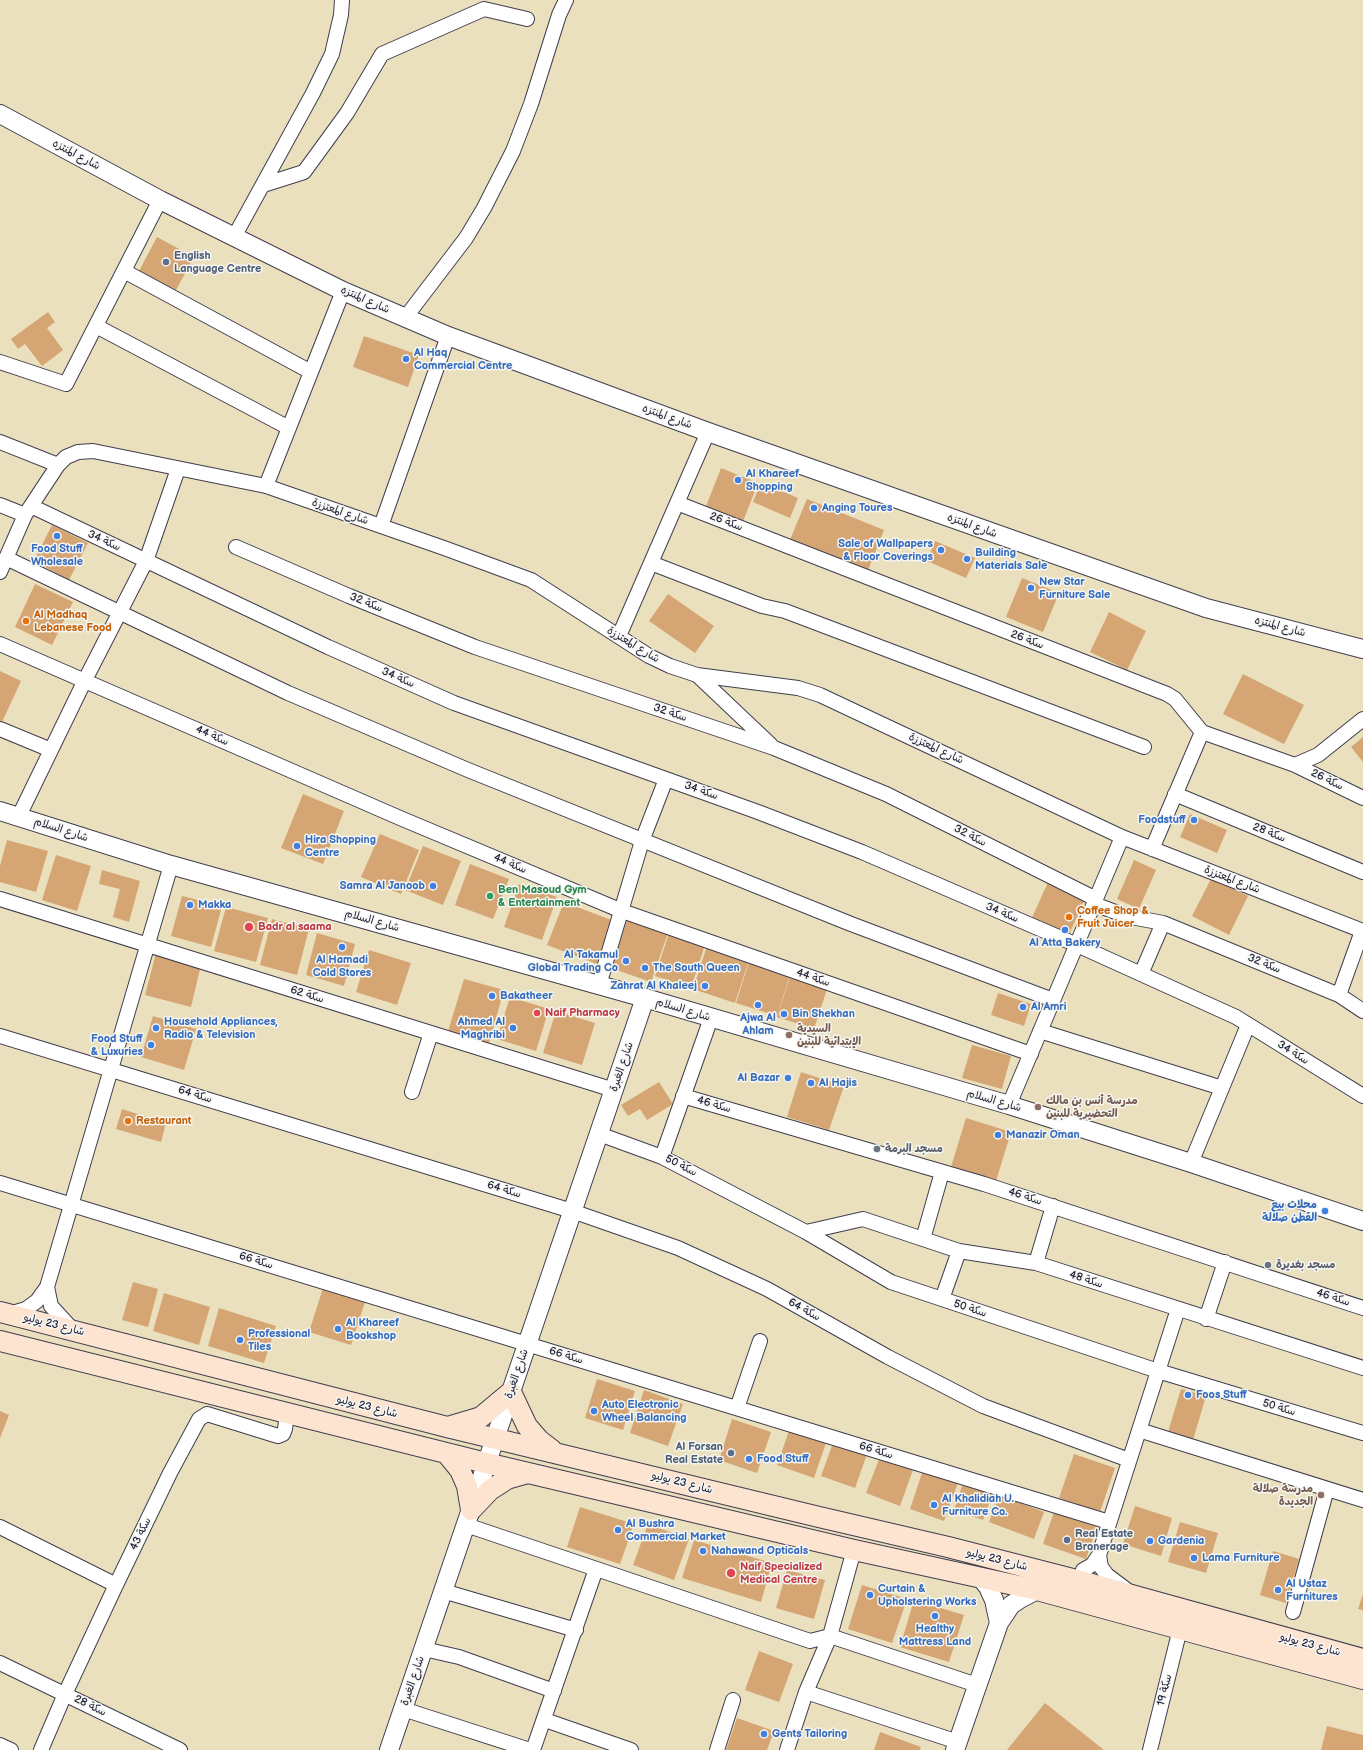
<!DOCTYPE html>
<meta charset="utf-8">
<style>
body{margin:0}
canvas{display:block;background:#eae0bd}
</style>
<canvas width="1363" height="1750"></canvas>
<script>
const ctx = document.querySelector('canvas').getContext('2d');
ctx.lineJoin = 'round';
function paint(path, color) {
  ctx.fillStyle = color;
  ctx.fill(path, 'evenodd');
}
function shape(rows) {
  const path = new Path2D();
  for (const r of rows) {
    path.moveTo(r[0], r[1]);
    for (let i = 2; i < r.length; i += 2) path.lineTo(r[i], r[i + 1]);
  }
  return path;
}
function stroke(path, color, width, dash) {
  ctx.strokeStyle = color;
  ctx.lineWidth = width;
  ctx.lineCap = dash ? 'butt' : 'round';
  ctx.setLineDash(dash || []);
  ctx.stroke(path);
}
function drawText(font, color, halo, rows, align = 'center') {
  ctx.font = font + ' "Balsamiq Sans","Playpen Sans Arabic",sans-serif';
  ctx.lineWidth = 3;
  ctx.setLineDash([]);
  ctx.textBaseline = 'middle';
  ctx.strokeStyle = halo;
  ctx.fillStyle = color;
  for (const [text, x, y, turn = 0] of rows) {
    ctx.save();
    ctx.translate(x, y);
    ctx.rotate((+turn || 0) * Math.PI / 180);
    ctx.textAlign = isNaN(turn) ? turn : align;
    if (halo) ctx.strokeText(text, 0, 0);
    ctx.fillText(text, 0, 0);
    ctx.restore();
  }
}
const building = shape([
 [157,237,194,257,175,292,138,273],
 [48,312,55,322,47,328,63,350,42,366,25,344,18,349,11,339],
 [364,336,419,355,408,387,353,367],
 [721,468,758,483,742,524,705,509],
 [761,482,798,498,790,518,753,502],
 [807,499,884,530,867,573,789,542],
 [52,525,88,543,69,580,34,561],
 [935,541,975,558,966,578,927,561],
 [1022,578,1059,593,1043,632,1006,617],
 [35,584,73,602,52,645,15,627],
 [668,594,714,626,695,653,649,621],
 [1109,612,1146,631,1127,670,1090,652],
 [0,671,21,681,2,722,0,722],
 [1243,674,1304,705,1284,744,1223,714],
 [1363,737,1363,762,1351,747],
 [303,794,344,811,323,864,281,848],
 [1190,814,1227,830,1217,853,1180,837],
 [380,834,419,850,401,894,361,877],
 [7,840,48,851,36,892,0,882,0,866],
 [423,846,461,861,443,905,405,890],
 [56,855,91,866,77,911,42,900],
 [1134,860,1156,870,1139,909,1117,899],
 [470,864,509,879,493,919,455,905],
 [102,870,140,881,129,922,113,917,120,889,99,884],
 [1212,877,1248,896,1229,935,1192,916],
 [1048,882,1085,899,1067,939,1030,922],
 [519,884,557,897,542,940,504,927],
 [182,896,222,906,211,947,171,936],
 [564,902,614,921,597,964,547,945],
 [226,907,268,918,256,962,214,951],
 [272,919,309,929,297,975,260,965],
 [627,919,668,933,651,982,611,968],
 [670,930,706,942,691,988,655,976],
 [317,933,355,944,344,986,306,975],
 [708,943,750,957,735,1003,693,989],
 [369,950,411,963,397,1005,356,992],
 [156,953,201,965,191,1007,145,995],
 [749,962,790,975,777,1016,736,1003],
 [790,977,827,989,814,1029,777,1017],
 [464,979,504,990,489,1043,448,1031],
 [998,993,1031,1004,1024,1026,991,1015],
 [510,997,549,1009,536,1051,497,1039],
 [556,1011,595,1023,582,1065,543,1053],
 [153,1016,196,1029,184,1070,141,1057],
 [972,1045,1011,1056,1002,1089,962,1078],
 [801,1072,844,1086,829,1130,787,1117],
 [659,1082,673,1104,647,1120,640,1109,628,1116,621,1105],
 [122,1109,166,1123,161,1142,116,1129],
 [966,1118,1011,1132,996,1181,951,1167],
 [133,1282,158,1289,148,1327,122,1320],
 [323,1288,365,1302,351,1345,309,1332],
 [164,1293,210,1307,199,1345,153,1331],
 [219,1308,276,1326,264,1363,208,1346],
 [597,1379,635,1391,623,1430,585,1418],
 [1181,1389,1206,1396,1193,1440,1168,1432],
 [644,1390,683,1404,668,1446,630,1433],
 [0,1411,9,1415,0,1438],
 [732,1419,771,1432,757,1473,719,1460],
 [790,1428,827,1440,814,1478,777,1465],
 [833,1443,867,1454,855,1488,821,1476],
 [881,1454,914,1467,900,1506,866,1493],
 [1074,1454,1115,1468,1100,1512,1059,1498],
 [924,1467,959,1480,944,1521,910,1509],
 [963,1483,993,1493,983,1520,954,1510],
 [999,1495,1044,1512,1034,1539,989,1522],
 [1135,1506,1172,1518,1161,1556,1123,1544],
 [580,1507,634,1524,620,1564,567,1547],
 [1054,1512,1097,1527,1086,1559,1043,1544],
 [1180,1522,1218,1533,1206,1573,1168,1562],
 [648,1524,689,1539,674,1580,633,1565],
 [694,1540,772,1563,761,1602,682,1578],
 [1273,1551,1299,1559,1286,1603,1260,1595],
 [787,1570,825,1580,814,1619,776,1608],
 [862,1585,907,1599,892,1643,848,1629],
 [1363,1594,1363,1610,1358,1609],
 [914,1600,964,1615,949,1662,900,1647],
 [759,1651,793,1664,779,1702,745,1690],
 [1045,1703,1104,1750,1007,1750],
 [737,1718,774,1731,767,1750,726,1750],
 [1327,1726,1363,1735,1363,1750,1321,1750],
 [880,1732,921,1747,920,1750,874,1750]
]);
const minor = shape([
 [263,185,304,172,347,113,382,54,484,9,527,19],
 [234,237,313,93,332,54,341,15,342,0],
 [124,271,311,372],
 [405,318,466,238,484,208,513,151,531,104,559,15,566,0],
 [96,326,289,428],
 [0,362,66,384,160,200],
 [0,442,58,465],
 [266,486,343,291],
 [677,503,1167,694,1175,699,1202,732,1295,765,1363,798],
 [0,505,25,515],
 [31,506,328,647,454,703,758,812,862,852,1077,945,1236,1017,1363,1096],
 [381,526,448,336],
 [236,547,349,596,475,647,774,748,886,794,1096,899],
 [6,558,288,693,468,770,851,924,1053,1000],
 [651,563,762,606,785,611,1144,747],
 [0,572,25,515,58,465,66,457,78,452,93,451,266,486,444,548,531,580,649,656,670,666,697,675,798,688,820,695,1122,837,1363,931],
 [619,636,708,432],
 [0,644,400,818,622,911,1031,1054],
 [697,675,771,745],
 [0,729,51,750],
 [1295,765,1318,755,1363,719],
 [1175,794,1363,872],
 [19,816,85,680,146,561,178,469],
 [1152,849,1202,732],
 [0,899,614,1090],
 [1094,904,1126,916,1163,923,1141,974],
 [1163,923,1339,995,1363,1011],
 [599,985,642,841,666,779],
 [1339,995,1362,931],
 [1040,1031,1222,1088],
 [0,1036,572,1211,678,1248,767,1289,888,1357,983,1406,1129,1460],
 [412,1092,431,1033],
 [683,1096,984,1184,1363,1308],
 [1009,1105,1122,837],
 [599,1134,662,1157,806,1232,891,1282,1158,1371,1363,1433],
 [662,1157,711,1018],
 [1191,1163,1248,1025],
 [0,1183,1109,1522],
 [806,1232,863,1219,959,1251,1036,1263,1363,1368],
 [923,1239,942,1172],
 [1036,1263,1053,1206],
 [47,1287,51,1306,73,1330],
 [942,1299,959,1251],
 [9,1314,26,1309,37,1301,47,1287,171,865],
 [1206,1319,1225,1262],
 [737,1408,760,1341],
 [1139,1430,1363,1500],
 [466,1525,810,1641,830,1636,977,1685],
 [0,1527,116,1585],
 [1099,1555,1101,1567,1107,1575,1127,1590],
 [1088,1583,1083,1570,1092,1565,1099,1555,1178,1309],
 [443,1591,576,1630],
 [1293,1612,1327,1489],
 [424,1649,459,1657,554,1691],
 [0,1663,180,1750],
 [806,1692,958,1742],
 [403,1709,530,1750],
 [545,1720,631,1750],
 [0,1745,11,1750],
 [41,1750,65,1694,116,1585,170,1473,199,1419,207,1414,278,1436,283,1434,285,1429,287,1414],
 [533,1750,596,1569],
 [717,1750,733,1700],
 [787,1750,806,1692,830,1636,854,1550],
 [1150,1750,1180,1629]
]);
const tertiary = shape([
 [0,114,160,200,343,291,448,336,708,432,1206,608,1363,649],
 [0,811,171,865,645,998,1009,1105,1191,1163,1363,1221],
 [980,1577,988,1587,994,1600,999,1623],
 [389,1750,645,998],
 [955,1750,999,1623,1011,1605,1020,1599,1037,1590]
]);
const secondary = shape([
 [0,1312,447,1427,819,1517,948,1547,1088,1583,1363,1659],
 [0,1341,486,1463,854,1550,1037,1590,1363,1679],
 [451,1426,481,1417,511,1392,527,1426,539,1440,552,1450],
 [446,1453,460,1470,467,1486,471,1510],
 [471,1510,490,1490,507,1479,528,1473]
]);
const markers = [
 [166,262,4,"#5c6f8a"],
 [406,359,4,"#3f7fe0"],
 [738,480,4,"#3f7fe0"],
 [814,508,4,"#3f7fe0"],
 [57,536,4,"#3f7fe0"],
 [941,550,4,"#3f7fe0"],
 [967,559,4,"#3f7fe0"],
 [1031,588,4,"#3f7fe0"],
 [26,621,4,"#e8710a"],
 [1194,820,4,"#3f7fe0"],
 [297,846,4,"#3f7fe0"],
 [433,886,4,"#3f7fe0"],
 [490,896,4,"#2e9e5b"],
 [190,905,4,"#3f7fe0"],
 [1069,917,4,"#e8710a"],
 [249,927,5,"#e0444e"],
 [1065,930,4,"#3f7fe0"],
 [342,947,4,"#3f7fe0"],
 [626,961,4,"#3f7fe0"],
 [645,968,4,"#3f7fe0"],
 [705,986,4,"#3f7fe0"],
 [492,996,4,"#3f7fe0"],
 [758,1005,4,"#3f7fe0"],
 [1023,1007,4,"#3f7fe0"],
 [537,1013,4,"#e0444e"],
 [784,1014,4,"#3f7fe0"],
 [156,1028,4,"#3f7fe0"],
 [513,1028,4,"#3f7fe0"],
 [789,1035,4,"#8d6e63"],
 [151,1045,4,"#3f7fe0"],
 [788,1078,4,"#3f7fe0"],
 [811,1083,4,"#3f7fe0"],
 [1038,1107,4,"#8d6e63"],
 [128,1121,4,"#e8710a"],
 [998,1135,4,"#3f7fe0"],
 [877,1149,4,"#6b7280"],
 [1325,1211,4,"#3f7fe0"],
 [1268,1265,4,"#6b7280"],
 [338,1329,4,"#3f7fe0"],
 [240,1340,4,"#3f7fe0"],
 [1188,1395,4,"#3f7fe0"],
 [594,1411,4,"#3f7fe0"],
 [731,1453,4,"#5c6f8a"],
 [749,1459,4,"#3f7fe0"],
 [1321,1495,4,"#8d6e63"],
 [934,1505,4,"#3f7fe0"],
 [618,1530,4,"#3f7fe0"],
 [1067,1540,4,"#5c6f8a"],
 [1150,1541,4,"#3f7fe0"],
 [703,1551,4,"#3f7fe0"],
 [1194,1558,4,"#3f7fe0"],
 [731,1573,5,"#e0444e"],
 [1278,1590,4,"#3f7fe0"],
 [870,1595,4,"#3f7fe0"],
 [935,1616,4,"#3f7fe0"],
 [764,1734,4,"#3f7fe0"]
];
const streetNames = [
 ["شارع المنتزه",76,155,28],
 ["شارع المنتزه",365,300,24],
 ["شارع المنتزه",667,417,20],
 ["شارع المعتززة",340,512,19],
 ["سكة 26",726,522,21],
 ["شارع المنتزه",972,526,20],
 ["سكة 34",104,541,25],
 ["سكة 32",366,603,22],
 ["شارع المنتزه",1280,627,15],
 ["سكة 26",1027,640,21],
 ["شارع المعتززة",633,645,31],
 ["سكة 34",398,678,24],
 ["سكة 32",670,713,19],
 ["سكة 44",212,736,24],
 ["شارع المعتززة",936,749,25],
 ["سكة 26",1327,780,26],
 ["سكة 34",701,791,20],
 ["شارع السلام",61,830,18],
 ["سكة 28",1269,833,22],
 ["سكة 32",970,836,27],
 ["سكة 44",510,864,23],
 ["شارع المعتززة",1232,880,21],
 ["سكة 34",1002,913,23],
 ["شارع السلام",372,921,16],
 ["سكة 32",1264,964,22],
 ["سكة 44",813,978,19],
 ["سكة 62",307,995,17],
 ["شارع السلام",683,1010,17],
 ["سكة 34",1293,1053,32],
 ["شارع الغبرة",622,1067,-71],
 ["سكة 64",195,1095,17],
 ["شارع السلام",994,1101,16],
 ["سكة 46",714,1105,16],
 ["سكة 50",681,1166,27],
 ["سكة 64",504,1190,17],
 ["سكة 46",1025,1197,18],
 ["سكة 66",256,1261,17],
 ["سكة 48",1086,1280,18],
 ["سكة 46",1333,1298,18],
 ["سكة 50",970,1309,18],
 ["سكة 64",804,1310,29],
 ["شارع 23 يوليو",54,1325,14],
 ["سكة 66",566,1356,17],
 ["شارع الغبرة",517,1374,-71],
 ["شارع 23 يوليو",367,1407,14],
 ["سكة 50",1279,1408,17],
 ["سكة 66",876,1451,17],
 ["شارع 23 يوليو",682,1483,14],
 ["سكة 43",141,1534,-64],
 ["شارع 23 يوليو",997,1560,14],
 ["شارع 23 يوليو",1310,1645,15],
 ["شارع الغبرة",413,1681,-71],
 ["سكة 19",1165,1690,-76],
 ["سكة 28",90,1706,26]
];
const serviceNames = [
 ["English",174,256],
 ["Language Centre",174,269],
 ["Al Forsan",723,1447,"right"],
 ["Real Estate",723,1460,"right"],
 ["Real Estate",1075,1534],
 ["Bronerage",1075,1547]
];
const shopNames = [
 ["Al Haq",414,353],
 ["Commercial Centre",414,366],
 ["Al Khareef",746,474],
 ["Shopping",746,487],
 ["Anging Toures",822,508],
 ["Sale of Wallpapers",933,544,"right"],
 ["& Floor Coverings",933,557,"right"],
 ["Food Stuff",57,549,"center"],
 ["Wholesale",57,562,"center"],
 ["Building",975,553],
 ["Materials Sale",975,566],
 ["New Star",1039,582],
 ["Furniture Sale",1039,595],
 ["Foodstuff",1186,820,"right"],
 ["Hira Shopping",305,840],
 ["Centre",305,853],
 ["Samra Al Janoob",425,886,"right"],
 ["Makka",198,905],
 ["Al Atta Bakery",1065,943,"center"],
 ["Al Takamul",618,955,"right"],
 ["Global Trading Co",618,968,"right"],
 ["Al Hamadi",342,960,"center"],
 ["Cold Stores",342,973,"center"],
 ["The South Queen",653,968],
 ["Zahrat Al Khaleej",697,986,"right"],
 ["Bakatheer",500,996],
 ["Al Amri",1031,1007],
 ["Bin Shekhan",792,1014],
 ["Ajwa Al",758,1018,"center"],
 ["Ahlam",758,1031,"center"],
 ["Household Appliances,",164,1022],
 ["Radio & Television",164,1035],
 ["Ahmed Al",505,1022,"right"],
 ["Maghribi",505,1035,"right"],
 ["Food Stuff",143,1039,"right"],
 ["& Luxuries",143,1052,"right"],
 ["Al Bazar",780,1078,"right"],
 ["Al Hajis",819,1083],
 ["Manazir Oman",1006,1135],
 ["محلات بيع",1317,1205,"right"],
 ["القطن صلالة",1317,1218,"right"],
 ["Al Khareef",346,1323],
 ["Bookshop",346,1336],
 ["Professional",248,1334],
 ["Tiles",248,1347],
 ["Foos Stuff",1196,1395],
 ["Auto Electronic",602,1405],
 ["Wheel Balancing",602,1418],
 ["Food Stuff",757,1459],
 ["Al Khalidiah U.",942,1499],
 ["Furniture Co.",942,1512],
 ["Al Bushra",626,1524],
 ["Commercial Market",626,1537],
 ["Gardenia",1158,1541],
 ["Nahawand Opticals",711,1551],
 ["Lama Furniture",1202,1558],
 ["Al Ustaz",1286,1584],
 ["Furnitures",1286,1597],
 ["Curtain &",878,1589],
 ["Upholstering Works",878,1602],
 ["Healthy",935,1629,"center"],
 ["Mattress Land",935,1642,"center"],
 ["Gents Tailoring",772,1734]
];
const foodNames = [
 ["Al Madhaq",34,615],
 ["Lebanese Food",34,628],
 ["Coffee Shop &",1077,911],
 ["Fruit Juicer",1077,924],
 ["Restaurant",136,1121]
];
const leisureNames = [
 ["Ben Masoud Gym",498,890],
 ["& Entertainment",498,903]
];
const healthNames = [
 ["Badr al saama",258,927],
 ["Naif Pharmacy",545,1013],
 ["Naif Specialized",740,1567],
 ["Medical Centre",740,1580]
];
const educationNames = [
 ["السيدية",797,1029],
 ["الإبتدائية للبنين",797,1042],
 ["مدرسة أنس بن مالك",1046,1101],
 ["التحضيرية للبنين",1046,1114],
 ["مدرسة صلالة",1313,1489,"right"],
 ["الجديدة",1313,1502,"right"]
];
const worshipNames = [
 ["مسجد البرمة",885,1149],
 ["مسجد بغديرة",1276,1265]
];
paint(building, '#d5a574');
stroke(minor, '#403e4e', 16);
stroke(tertiary, '#403e4e', 20);
stroke(secondary, '#403e4e', 22);
stroke(minor, '#fff', 14);
stroke(tertiary, '#fff', 18);
stroke(secondary, '#fde4d1', 20);
for (const [x, y, r, color] of markers) {
  const dot = new Path2D();
  dot.arc(x, y, r, 0, 2 * Math.PI);
  ctx.fillStyle = color;
  ctx.fill(dot);
  stroke(dot, '#f6f6f2', 1.5);
}
drawText('11px', '#22223b', '#f6f6f2', streetNames);
drawText('bold 11px', '#4e5e75', '#f6f6f2', serviceNames, 'left');
drawText('bold 11px', '#366cbe', '#f6f6f2', shopNames, 'left');
drawText('bold 11px', '#c56008', '#f6f6f2', foodNames, 'left');
drawText('bold 11px', '#27864d', '#f6f6f2', leisureNames, 'left');
drawText('bold 11px', '#be3a42', '#f6f6f2', healthNames, 'left');
drawText('bold 11px', '#785e54', '#f6f6f2', educationNames, 'left');
drawText('bold 11px', '#5b616d', '#f6f6f2', worshipNames, 'left');
</script>
